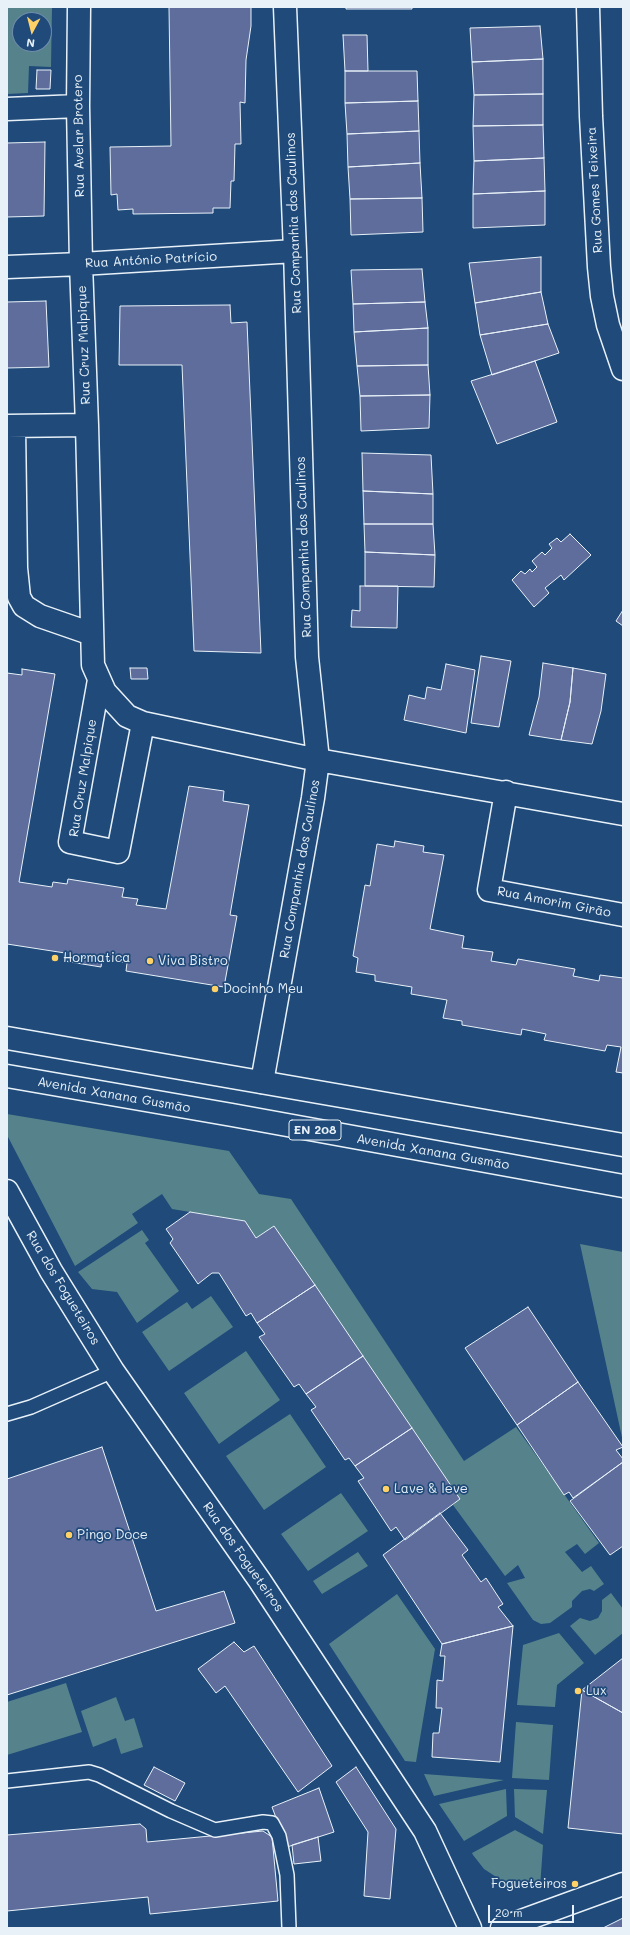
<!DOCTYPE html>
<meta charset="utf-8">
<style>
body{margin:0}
#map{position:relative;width:630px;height:1935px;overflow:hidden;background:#1f4a7a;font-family:Mali,sans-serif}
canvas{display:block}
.frame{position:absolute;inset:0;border:8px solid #e8f1f8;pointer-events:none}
.north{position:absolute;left:12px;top:12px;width:40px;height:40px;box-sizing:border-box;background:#1f4a7a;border:1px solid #6f8dac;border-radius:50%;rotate:187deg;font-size:11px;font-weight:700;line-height:16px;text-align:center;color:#e8f1f8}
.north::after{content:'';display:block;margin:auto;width:14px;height:18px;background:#ffd166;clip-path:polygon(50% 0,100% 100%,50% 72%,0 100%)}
.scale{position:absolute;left:488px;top:1905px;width:86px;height:18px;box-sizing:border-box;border:2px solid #e8f1f8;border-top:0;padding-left:5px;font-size:12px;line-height:14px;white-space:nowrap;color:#e8f1f8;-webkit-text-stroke:3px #1f4a7a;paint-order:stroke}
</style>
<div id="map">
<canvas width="630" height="1935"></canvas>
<div class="frame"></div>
<div class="north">N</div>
<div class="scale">20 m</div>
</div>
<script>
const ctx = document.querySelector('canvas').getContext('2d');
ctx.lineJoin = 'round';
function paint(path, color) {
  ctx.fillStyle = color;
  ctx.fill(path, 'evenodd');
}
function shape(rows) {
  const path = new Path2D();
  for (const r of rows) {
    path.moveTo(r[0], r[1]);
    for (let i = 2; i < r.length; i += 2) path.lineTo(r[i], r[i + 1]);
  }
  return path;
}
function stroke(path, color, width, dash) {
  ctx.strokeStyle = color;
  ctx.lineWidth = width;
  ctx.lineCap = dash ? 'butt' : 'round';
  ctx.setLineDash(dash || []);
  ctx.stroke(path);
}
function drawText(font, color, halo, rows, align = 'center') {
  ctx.font = font + ' Mali,sans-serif';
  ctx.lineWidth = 3.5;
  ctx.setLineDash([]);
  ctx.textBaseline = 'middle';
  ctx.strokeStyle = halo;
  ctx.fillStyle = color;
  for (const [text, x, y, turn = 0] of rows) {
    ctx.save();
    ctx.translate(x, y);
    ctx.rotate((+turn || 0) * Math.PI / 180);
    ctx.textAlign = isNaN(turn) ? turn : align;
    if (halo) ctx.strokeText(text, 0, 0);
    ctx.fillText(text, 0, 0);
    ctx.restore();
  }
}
const green = shape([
 [7,7,52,7,51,67,29,66,28,93,7,94],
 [20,20,44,20,44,44,20,44],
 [7,1114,229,1151,259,1194,291,1199,464,1461,516,1427,599,1543,585,1554,577,1544,565,1552,582,1572,591,1566,604,1584,594,1591,590,1589,582,1591,572,1601,572,1607,550,1623,541,1624,533,1620,507,1583,525,1578,518,1565,505,1576,453,1505,459,1499,274,1226,256,1238,245,1221,172,1209,162,1194,132,1214,138,1223,75,1266,7,1135],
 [142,1230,149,1240,145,1243,179,1291,137,1323,117,1292,92,1289,78,1272],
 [580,1244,623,1252,623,1442],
 [211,1296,233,1327,169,1371,142,1332,187,1302,192,1309],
 [246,1351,280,1400,219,1444,184,1393],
 [290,1414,326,1467,264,1510,226,1456],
 [341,1493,368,1531,308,1571,281,1534],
 [358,1552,368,1566,322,1594,313,1581],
 [611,1593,623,1609,623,1633,595,1655,570,1626,580,1618,590,1621,598,1618,602,1611,602,1600],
 [397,1594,435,1649,416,1762,405,1761,329,1644],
 [559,1633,584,1663,557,1685,555,1707,517,1705,523,1645],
 [66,1683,82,1732,7,1755,7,1702],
 [116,1697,125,1721,134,1718,143,1747,121,1754,116,1738,93,1747,81,1711],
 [516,1722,553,1725,549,1780,512,1778],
 [424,1774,504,1780,434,1796],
 [506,1789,507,1816,464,1841,439,1804],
 [514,1789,547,1790,543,1834,515,1817],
 [515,1830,543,1845,540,1888,523,1888,504,1882,484,1869,473,1855,472,1853]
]);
const building = shape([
 [169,7,251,7,251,26,246,60,245,103,240,102,241,144,235,144,234,181,231,181,230,208,213,208,213,213,133,214,133,209,118,210,117,194,111,195,110,147,171,146,169,7],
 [346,7,412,7,412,9,346,9,346,7],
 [540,26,543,59,472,62,470,28,540,26],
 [343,35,367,35,368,71,345,71,343,35],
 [543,59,543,94,474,95,472,62,543,59],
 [37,70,51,70,50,89,36,89,37,70],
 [345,71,417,71,418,101,345,103,345,71],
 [543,94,543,125,473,126,474,95,543,94],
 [418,101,419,131,347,134,345,103,418,101],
 [543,125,544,158,474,161,473,126,543,125],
 [419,131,420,163,348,167,347,134,419,131],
 [45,142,44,216,7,217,7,143,45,142],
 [544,158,545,191,473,194,474,161,544,158],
 [420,163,422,198,350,199,348,167,420,163],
 [545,191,545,225,473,228,473,194,545,191],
 [422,198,423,232,351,235,350,199,422,198],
 [541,257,541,292,475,303,469,263,541,257],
 [422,269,425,302,353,304,351,270,422,269],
 [541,292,548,324,480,335,475,303,541,292],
 [46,301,49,367,7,368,7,302,46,301],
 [425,302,428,328,354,332,353,304,425,302],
 [230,305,231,323,247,322,261,653,194,651,182,365,119,365,120,306,230,305],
 [548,324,559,353,492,375,480,335,548,324],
 [428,328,428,365,357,366,354,332,428,328],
 [535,361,557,422,497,444,471,381,535,361],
 [428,365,430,395,360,396,357,366,428,365],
 [430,395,429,428,361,431,360,396,430,395],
 [362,453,431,455,433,494,363,491,362,453],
 [363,491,433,494,433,524,364,524,363,491],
 [364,524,433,524,435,555,365,552,364,524],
 [570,534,591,555,564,580,561,575,545,588,549,593,534,607,512,580,521,571,525,574,530,569,532,572,537,567,532,561,542,552,545,555,552,548,549,544,557,538,561,542,570,534],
 [365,552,435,555,434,587,365,586,365,552],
 [360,586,398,586,397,628,351,627,352,610,360,611,360,586],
 [623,610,623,626,616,621,623,610],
 [481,656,511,661,499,727,471,723,481,656],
 [543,663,573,668,570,702,561,740,529,735,539,697,543,663],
 [446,664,475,670,466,733,404,720,409,695,425,699,427,687,441,690,446,664],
 [130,668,147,668,148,679,131,679,130,668],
 [573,668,606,674,601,711,592,744,561,740,570,702,573,668],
 [22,669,55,674,19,882,52,887,53,882,67,884,68,879,124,888,122,897,138,899,136,905,166,909,189,786,224,791,223,801,249,805,230,915,237,916,224,987,126,971,127,963,102,959,101,967,64,961,65,953,7,944,7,673,22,675,22,669],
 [395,841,424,846,423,852,444,855,430,929,464,936,462,948,493,952,491,961,516,965,518,959,575,969,573,976,599,981,600,975,623,978,623,1073,616,1072,621,1047,607,1045,605,1051,544,1040,546,1034,522,1029,521,1035,462,1025,462,1021,443,1018,447,1000,411,994,412,987,375,981,375,975,356,972,358,958,353,956,365,885,370,886,377,844,394,847,395,841],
 [190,1212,245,1221,256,1238,274,1226,315,1285,257,1323,251,1313,246,1316,219,1273,212,1273,198,1284,170,1243,173,1239,166,1229,190,1212],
 [315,1285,363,1356,306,1394,299,1384,294,1387,259,1337,265,1334,257,1323,315,1285],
 [528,1307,578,1382,517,1425,465,1348,528,1307],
 [363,1356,412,1428,355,1466,349,1458,345,1460,311,1410,316,1407,306,1394,363,1356],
 [578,1382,623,1447,616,1450,623,1459,623,1462,573,1498,569,1492,564,1495,517,1425,578,1382],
 [412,1428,460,1499,405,1540,396,1527,391,1531,358,1481,364,1478,355,1466,412,1428],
 [102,1447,156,1611,224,1591,235,1623,7,1695,7,1479,102,1447],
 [623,1462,623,1546,610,1555,570,1501,623,1462],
 [440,1513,468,1550,462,1555,481,1582,486,1578,503,1604,498,1607,513,1626,442,1644,383,1555,440,1513],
 [513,1626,500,1762,432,1757,433,1733,439,1733,442,1708,436,1708,437,1680,443,1681,445,1656,440,1656,442,1644,513,1626],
 [234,1642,244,1652,254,1646,332,1766,298,1792,225,1686,216,1693,198,1669,234,1642],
 [623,1658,623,1713,582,1690,623,1658],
 [582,1690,623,1713,623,1834,568,1828,582,1690],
 [154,1767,185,1783,175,1801,144,1785,154,1767],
 [356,1767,396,1829,390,1899,364,1896,368,1832,336,1782,356,1767],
 [319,1788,334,1832,287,1847,272,1807,319,1788],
 [140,1824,146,1829,147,1842,263,1831,272,1837,278,1901,150,1914,148,1897,7,1911,7,1835,140,1824],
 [318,1837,321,1861,294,1864,292,1845,318,1837],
 [623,1918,623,1928,603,1928,623,1918]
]);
const lane = shape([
 [7,1414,31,1407,113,1371],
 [7,1781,89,1772,99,1775,171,1811,215,1830,263,1822,272,1823,279,1836,287,1875,289,1928]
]);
const street = shape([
 [79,7,78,106,81,264,87,425,93,665,105,692,127,716,143,723,318,760,623,814],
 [588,7,591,116,599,267,602,296,608,325,623,369],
 [7,109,78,106],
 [7,267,81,264,295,251],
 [7,426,87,425],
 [14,426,16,568,19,597,24,606,40,616,92,634],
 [99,680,70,842,118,852,143,723],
 [506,792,489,890,623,915],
 [262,1082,313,798,318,760,307,657,295,251,285,7],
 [7,1191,51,1271,113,1371,260,1581,425,1831,470,1928]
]);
const secondary = shape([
 [502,1928,623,1884]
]);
const primary = shape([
 [7,1038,623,1145],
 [7,1076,232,1115,623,1186]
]);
const markers = [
 [55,958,4,"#ffd166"],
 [150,961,4,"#ffd166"],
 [215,989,4,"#ffd166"],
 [386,1489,4,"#ffd166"],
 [69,1535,4,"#ffd166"],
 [578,1691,4,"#ffd166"],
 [575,1884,4,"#ffd166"]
];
const shields = [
 [315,1130,52]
];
const shieldNames = [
 ["EN 208",315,1130]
];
const streetNames = [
 ["Rua Avelar Brotero",79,136,-91],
 ["Rua Gomes Teixeira",595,190,-93],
 ["Rua Companhia dos Caulinos",294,223,-92],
 ["Rua António Patrício",151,260,-3],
 ["Rua Cruz Malpique",84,345,-92],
 ["Rua Companhia dos Caulinos",304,547,-92],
 ["Rua Cruz Malpique",83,778,-81],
 ["Rua Companhia dos Caulinos",300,869,-80],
 ["Rua Amorim Girão",554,902,11],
 ["Avenida Xanana Gusmão",114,1095,10],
 ["Avenida Xanana Gusmão",433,1152,10],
 ["Rua dos Fogueteiros",63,1288,59],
 ["Rua dos Fogueteiros",243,1557,55]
];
const poiNames = [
 ["Hormatica",63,958],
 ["Viva Bistro",158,961],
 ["Docinho Meu",223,989],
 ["Lave & leve",394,1489],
 ["Pingo Doce",77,1535],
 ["Lux",586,1691],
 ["Fogueteiros",567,1884,"right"]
];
paint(green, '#56838b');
paint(building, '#5e6d9b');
stroke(building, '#e8f1f8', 1);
stroke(lane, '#e8f1f8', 16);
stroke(street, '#e8f1f8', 25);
stroke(secondary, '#e8f1f8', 25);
stroke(primary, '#e8f1f8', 25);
stroke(lane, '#1f4a7a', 13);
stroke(street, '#1f4a7a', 22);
stroke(secondary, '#1f4a7a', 22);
stroke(primary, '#1f4a7a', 22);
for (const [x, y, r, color] of markers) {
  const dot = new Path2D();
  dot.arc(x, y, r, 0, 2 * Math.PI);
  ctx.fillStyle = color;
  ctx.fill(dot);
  stroke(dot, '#1f4a7a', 1.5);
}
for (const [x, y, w] of shields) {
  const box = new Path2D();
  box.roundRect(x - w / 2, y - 10, w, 20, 3);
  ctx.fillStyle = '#1f4a7a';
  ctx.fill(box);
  stroke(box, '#e8f1f8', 1);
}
drawText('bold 12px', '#e8f1f8', null, shieldNames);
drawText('13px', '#e8f1f8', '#1f4a7a', streetNames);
drawText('13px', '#e8f1f8', '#1f4a7a', poiNames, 'left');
</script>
